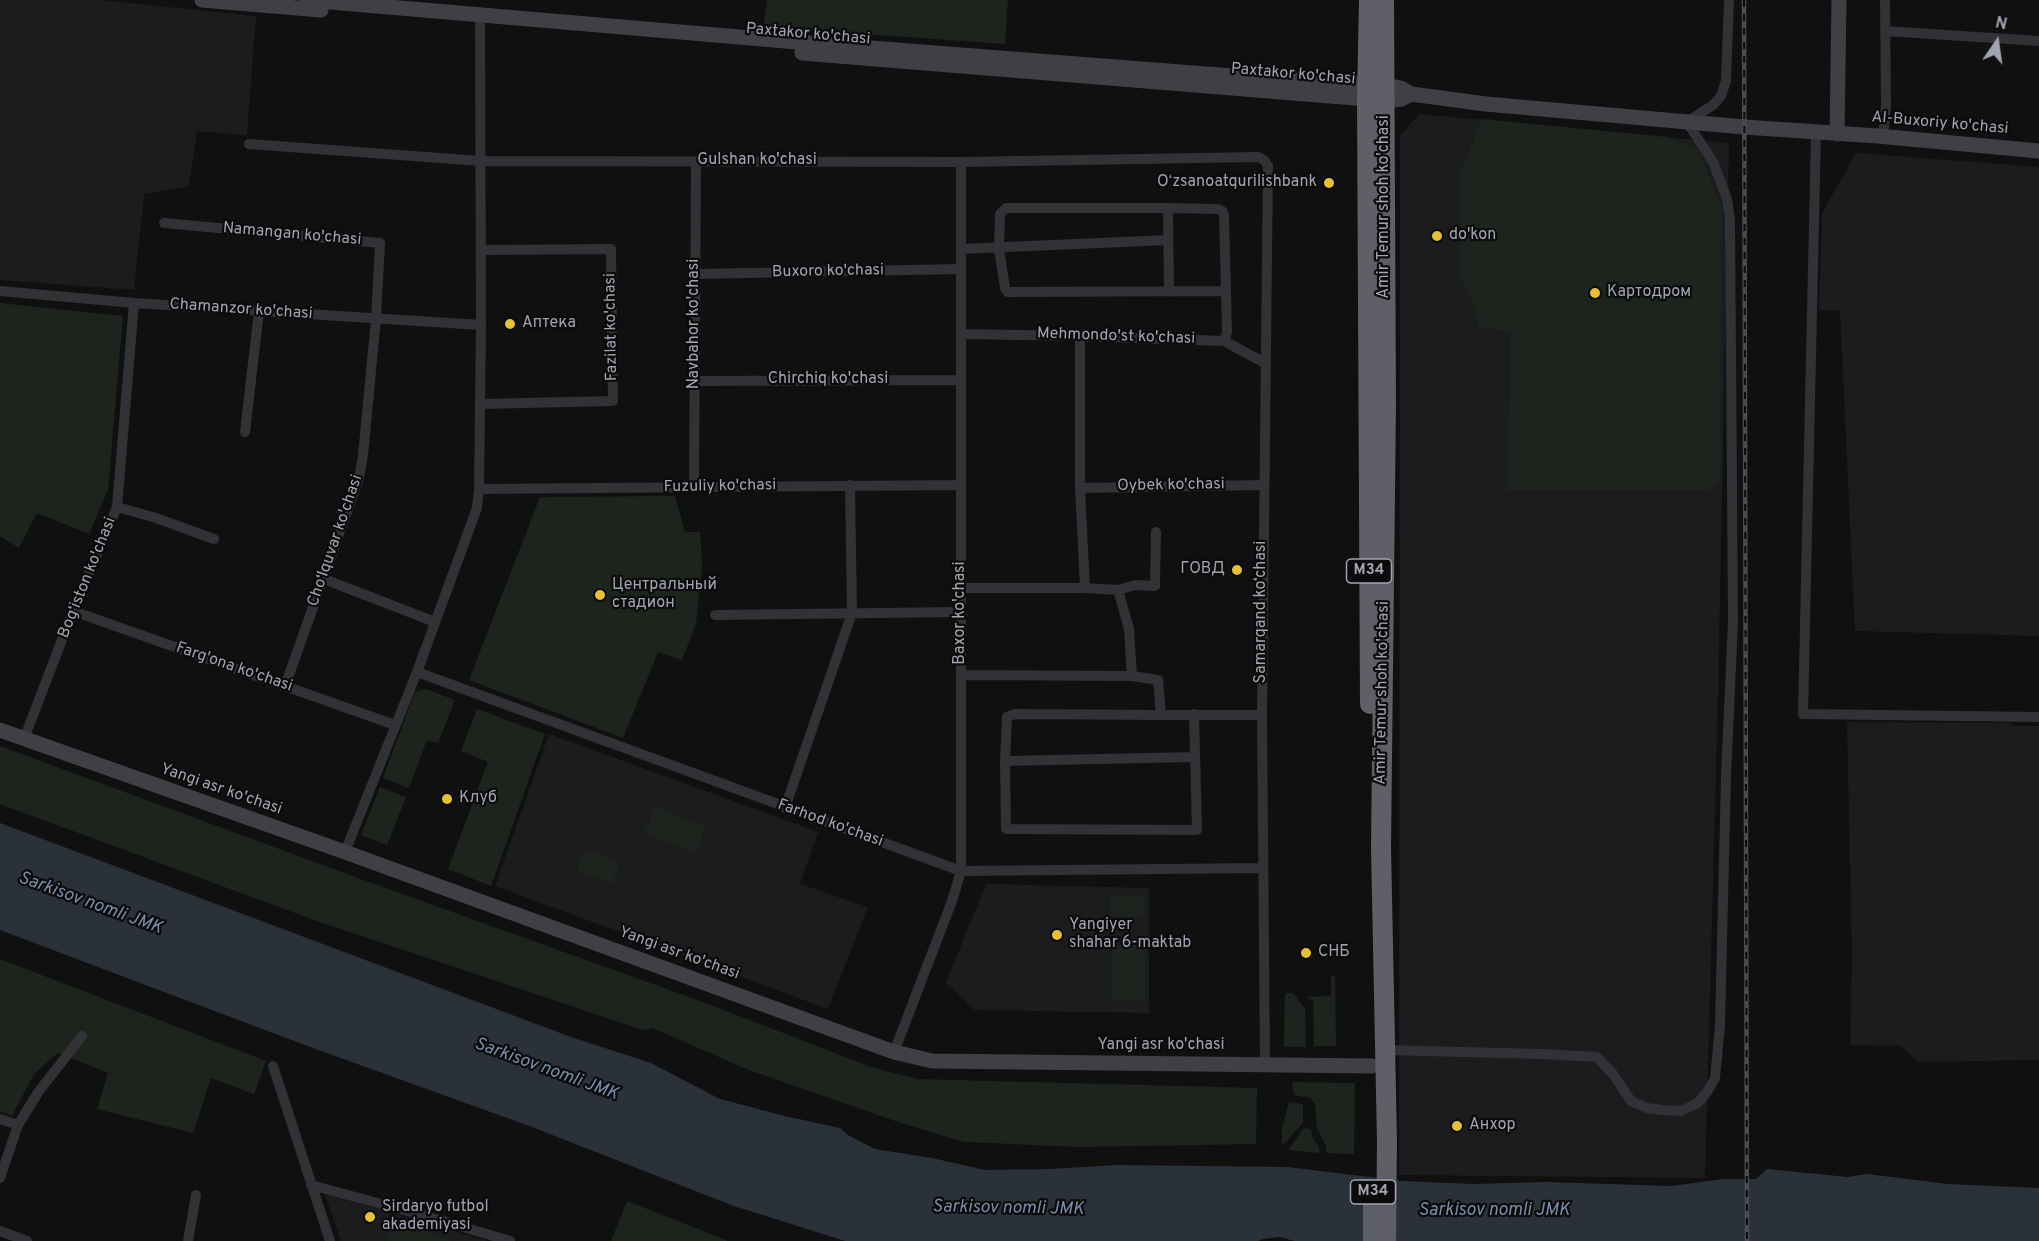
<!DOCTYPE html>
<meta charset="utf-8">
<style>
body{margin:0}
#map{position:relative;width:2039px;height:1241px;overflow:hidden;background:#101011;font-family:Overpass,sans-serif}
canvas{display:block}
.north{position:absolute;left:1967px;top:12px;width:60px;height:60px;-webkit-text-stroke:4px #0b0b0c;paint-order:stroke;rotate:13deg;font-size:16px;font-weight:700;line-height:24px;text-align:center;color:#a2a5b1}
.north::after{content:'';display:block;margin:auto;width:21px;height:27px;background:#a2a5b1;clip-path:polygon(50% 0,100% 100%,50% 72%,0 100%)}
</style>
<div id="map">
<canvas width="2039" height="1241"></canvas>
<div class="north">N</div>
</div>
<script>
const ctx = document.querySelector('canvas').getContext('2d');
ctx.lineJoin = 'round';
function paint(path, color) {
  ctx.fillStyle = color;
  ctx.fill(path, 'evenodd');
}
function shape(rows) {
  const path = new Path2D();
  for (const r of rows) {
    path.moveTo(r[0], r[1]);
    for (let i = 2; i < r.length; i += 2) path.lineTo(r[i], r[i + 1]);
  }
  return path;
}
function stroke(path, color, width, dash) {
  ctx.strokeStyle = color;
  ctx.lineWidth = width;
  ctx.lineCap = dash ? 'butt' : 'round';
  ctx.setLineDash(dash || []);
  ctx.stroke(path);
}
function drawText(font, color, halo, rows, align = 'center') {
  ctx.font = font + ' Overpass,sans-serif';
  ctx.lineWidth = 4.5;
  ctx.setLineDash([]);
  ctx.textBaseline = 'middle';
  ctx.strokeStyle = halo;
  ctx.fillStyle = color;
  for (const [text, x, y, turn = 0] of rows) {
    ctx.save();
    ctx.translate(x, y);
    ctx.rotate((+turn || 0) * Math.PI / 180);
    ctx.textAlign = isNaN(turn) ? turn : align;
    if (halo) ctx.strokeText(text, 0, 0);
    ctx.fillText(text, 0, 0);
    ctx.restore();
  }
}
const built = shape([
 [0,0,99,0,256,16,247,135,197,131,189,186,144,194,134,290,0,280],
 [1419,114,1729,143,1718,695,1705,1178,1399,1175,1400,136],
 [1856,153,2039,167,2039,636,1855,631,1840,310,1819,310,1822,213],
 [1847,722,2011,723,2011,726,2039,726,2039,1060,1918,1062,1901,1046,1850,1045,1852,957],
 [549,734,818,832,800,884,868,907,828,1009,495,886],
 [986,884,1149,888,1149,1013,975,1010,946,983],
 [325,1194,488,1241,341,1241]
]);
const green = shape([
 [767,0,1008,0,1005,44,764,27],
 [1482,119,1667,137,1698,149,1722,208,1720,480,1709,490,1507,490,1511,331,1479,328,1476,311,1460,275,1460,173],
 [0,303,123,316,108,490,89,534,37,513,19,548,0,536],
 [675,496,685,532,700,532,702,566,696,624,682,660,658,652,623,738,469,680,540,497],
 [426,689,455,700,438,743,427,740,409,788,383,778,415,692],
 [477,709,545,734,491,886,448,869,488,762,461,751],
 [0,746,358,878,703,1002,871,1067,917,1079,1257,1088,1256,1144,1080,1147,964,1142,898,1122,749,1070,652,1028,643,1030,314,920,0,804],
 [380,787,406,797,387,845,361,835],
 [655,807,706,827,696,853,644,834],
 [585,849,620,862,612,884,577,871],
 [1110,896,1144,896,1144,917,1110,917],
 [1112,945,1146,945,1145,999,1112,999],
 [0,959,266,1061,254,1094,211,1078,193,1133,97,1109,108,1073,58,1053,34,1074,12,1116,0,1111],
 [1331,976,1335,976,1336,1046,1314,1046,1313,1002,1307,997,1331,996],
 [1285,993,1293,993,1305,1009,1306,1047,1284,1047],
 [1292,1082,1355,1083,1354,1154,1326,1153,1326,1146,1317,1128,1315,1104,1310,1098,1294,1095],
 [1289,1102,1303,1104,1303,1123,1282,1146,1282,1128],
 [1304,1128,1311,1129,1313,1139,1319,1147,1319,1153,1288,1150],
 [627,1201,728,1241,611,1241],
 [391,1222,450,1239,449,1241,386,1241]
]);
const water = shape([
 [0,823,571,1037,651,1063,720,1099,785,1116,840,1128,848,1135,875,1149,932,1158,985,1170,1050,1169,1117,1165,1288,1167,1402,1181,1473,1184,1546,1182,1671,1186,1724,1179,1756,1179,1767,1169,1848,1177,1867,1174,1948,1184,2039,1188,2039,1241,1295,1241,1279,1237,1263,1239,1258,1241,845,1241,731,1205,532,1127,302,1044,0,930]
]);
const street = shape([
 [1885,31,2039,41],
 [1816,133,1803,714,2039,717],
 [1883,137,1886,106,1885,0],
 [249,144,481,161,961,162,1258,157,1264,160,1268,166,1262,715,1265,1065],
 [1168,208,1169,292],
 [164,223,380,243,376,319,363,455,359,478,285,686],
 [961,249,1168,240],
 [695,274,961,269],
 [0,291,134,303,481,325],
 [961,334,1080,336,1224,341,1265,363],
 [1080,336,1080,488,1085,588],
 [1224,341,1227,332,1226,291,1224,215,1222,211,1218,209,1168,208,1006,208,1000,214,999,249,1005,288,1008,292,1226,291],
 [694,381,961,380],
 [480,404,613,401,611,249,481,250],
 [245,432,259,311],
 [694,487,696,161],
 [1080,488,1263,485],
 [479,489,961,485],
 [117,507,153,517,214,539],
 [1156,532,1155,586,1135,585,1118,590,1129,629,1132,676,1158,680,1161,715,1262,715],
 [324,579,435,622],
 [961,588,1085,588,1118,590],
 [73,611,395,725],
 [715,615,961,612],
 [417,672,961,871,1263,868],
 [961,675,1132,676],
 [1161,715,1015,714,1007,717,1005,761,1006,829,1197,830,1194,714],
 [24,739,73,611,117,507,134,303],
 [1005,761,1195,757],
 [785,808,852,613,850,485],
 [345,852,417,672,477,508,479,489,481,325,480,15],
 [1384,1050,1542,1054,1597,1057,1613,1074,1631,1101,1647,1108,1663,1110,1681,1111,1698,1103,1707,1092,1715,1078,1720,1025,1726,776,1733,622,1730,219,1727,199,1713,162,1687,122,1713,105,1721,96,1726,81,1729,0],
 [894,1052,952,901,961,871,961,162],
 [273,1066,330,1241],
 [0,1119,18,1125],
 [0,1178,18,1125,39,1091,82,1036],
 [311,1185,440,1220,510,1241],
 [0,1231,27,1241],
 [188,1241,196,1195]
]);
const secondary = shape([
 [202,0,321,10],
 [307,0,832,45,1232,76,1385,85,1401,88,1411,94,1486,104,1744,127,1878,136,2039,151],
 [802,53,1367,99,1393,100,1402,99,1411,94],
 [1837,134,1839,0],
 [0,730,345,852,894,1052,932,1061,1372,1066]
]);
const highway = shape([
 [1369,0,1367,99,1370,704],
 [1384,0,1386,403,1381,847,1387,1142,1386,1241],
 [1373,1241,1373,1199]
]);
const rail = shape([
 [1744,0,1747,1241]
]);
const markers = [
 [1329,183,6,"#e6c133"],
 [1437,236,6,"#e6c133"],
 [1595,293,6,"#e6c133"],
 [510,324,6,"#e6c133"],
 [1237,570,6,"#e6c133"],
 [600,595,6,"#e6c133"],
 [447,799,6,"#e6c133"],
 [1057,935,6,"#e6c133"],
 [1306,953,6,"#e6c133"],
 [1457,1126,6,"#e6c133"],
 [370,1217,6,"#e6c133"]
];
const shields = [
 [1369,571,45],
 [1373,1192,45]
];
const shieldNames = [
 ["M34",1369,571],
 ["M34",1373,1192]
];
const streetNames = [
 ["Paxtakor ko'chasi",808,35,5],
 ["Paxtakor ko'chasi",1293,75,5],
 ["Al-Buxoriy ko'chasi",1940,124,5],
 ["Gulshan ko'chasi",757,161],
 ["Amir Temur shoh ko'chasi",1385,207,-90],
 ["Namangan ko'chasi",292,235,5],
 ["Buxoro ko'chasi",828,272,-1],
 ["Chamanzor ko'chasi",241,310,4],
 ["Navbahor ko'chasi",695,324,-90],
 ["Fazilat ko'chasi",612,327,-91],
 ["Mehmondo'st ko'chasi",1116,337,2],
 ["Chirchiq ko'chasi",828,380],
 ["Oybek ko'chasi",1171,486,-1],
 ["Fuzuliy ko'chasi",720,487,-1],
 ["Cho‘lquvar ko'chasi",336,541,-71],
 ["Bog‘iston ko'chasi",88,578,-68],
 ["Samarqand ko‘chasi",1262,612,-90],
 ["Baxor ko'chasi",961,613,-90],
 ["Farg'ona ko'chasi",234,668,19],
 ["Amir Temur shoh ko'chasi",1383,693,-89],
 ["Yangi asr ko'chasi",221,790,19],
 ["Farhod ko'chasi",830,824,20],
 ["Yangi asr ko'chasi",679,954,20],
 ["Yangi asr ko'chasi",1161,1046]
];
const poiNames = [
 ["Oʻzsanoatqurilishbank",1317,183,"right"],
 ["do'kon",1449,236],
 ["Картодром",1607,293],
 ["Аптека",522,324],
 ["ГОВД",1225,570,"right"],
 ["Центральный",612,586],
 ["стадион",612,604],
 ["Клуб",459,799],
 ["Yangiyer",1069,926],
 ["shahar 6-maktab",1069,944],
 ["СНБ",1318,953],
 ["Анхор",1469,1126],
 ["Sirdaryo futbol",382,1208],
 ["akademiyasi",382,1226]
];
const waterNames = [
 ["Sarkisov nomli JMK",90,904,20],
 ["Sarkisov nomli JMK",546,1070,20],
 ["Sarkisov nomli JMK",1008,1209,1],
 ["Sarkisov nomli JMK",1494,1211]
];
paint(built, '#1c1c1e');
paint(green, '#1d241e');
paint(water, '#2a3139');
stroke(street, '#313136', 10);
stroke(secondary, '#3f4046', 15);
stroke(highway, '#5e5f67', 20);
stroke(rail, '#4a4b51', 4.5);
stroke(rail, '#0b0b0c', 2, [7]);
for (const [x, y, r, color] of markers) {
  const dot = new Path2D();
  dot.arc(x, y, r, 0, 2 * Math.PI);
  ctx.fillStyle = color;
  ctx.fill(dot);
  stroke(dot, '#0b0b0c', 2);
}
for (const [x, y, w] of shields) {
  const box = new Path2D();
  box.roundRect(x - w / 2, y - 12, w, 24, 4.5);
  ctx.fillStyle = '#0b0b0c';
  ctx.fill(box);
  stroke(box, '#a2a5b1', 1.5);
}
drawText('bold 15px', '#a2a5b1', null, shieldNames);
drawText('16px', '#a2a5b1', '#0b0b0c', streetNames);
drawText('16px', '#a2a5b1', '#0b0b0c', poiNames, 'left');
drawText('italic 18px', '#7a8eab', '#0b0b0c', waterNames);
</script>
